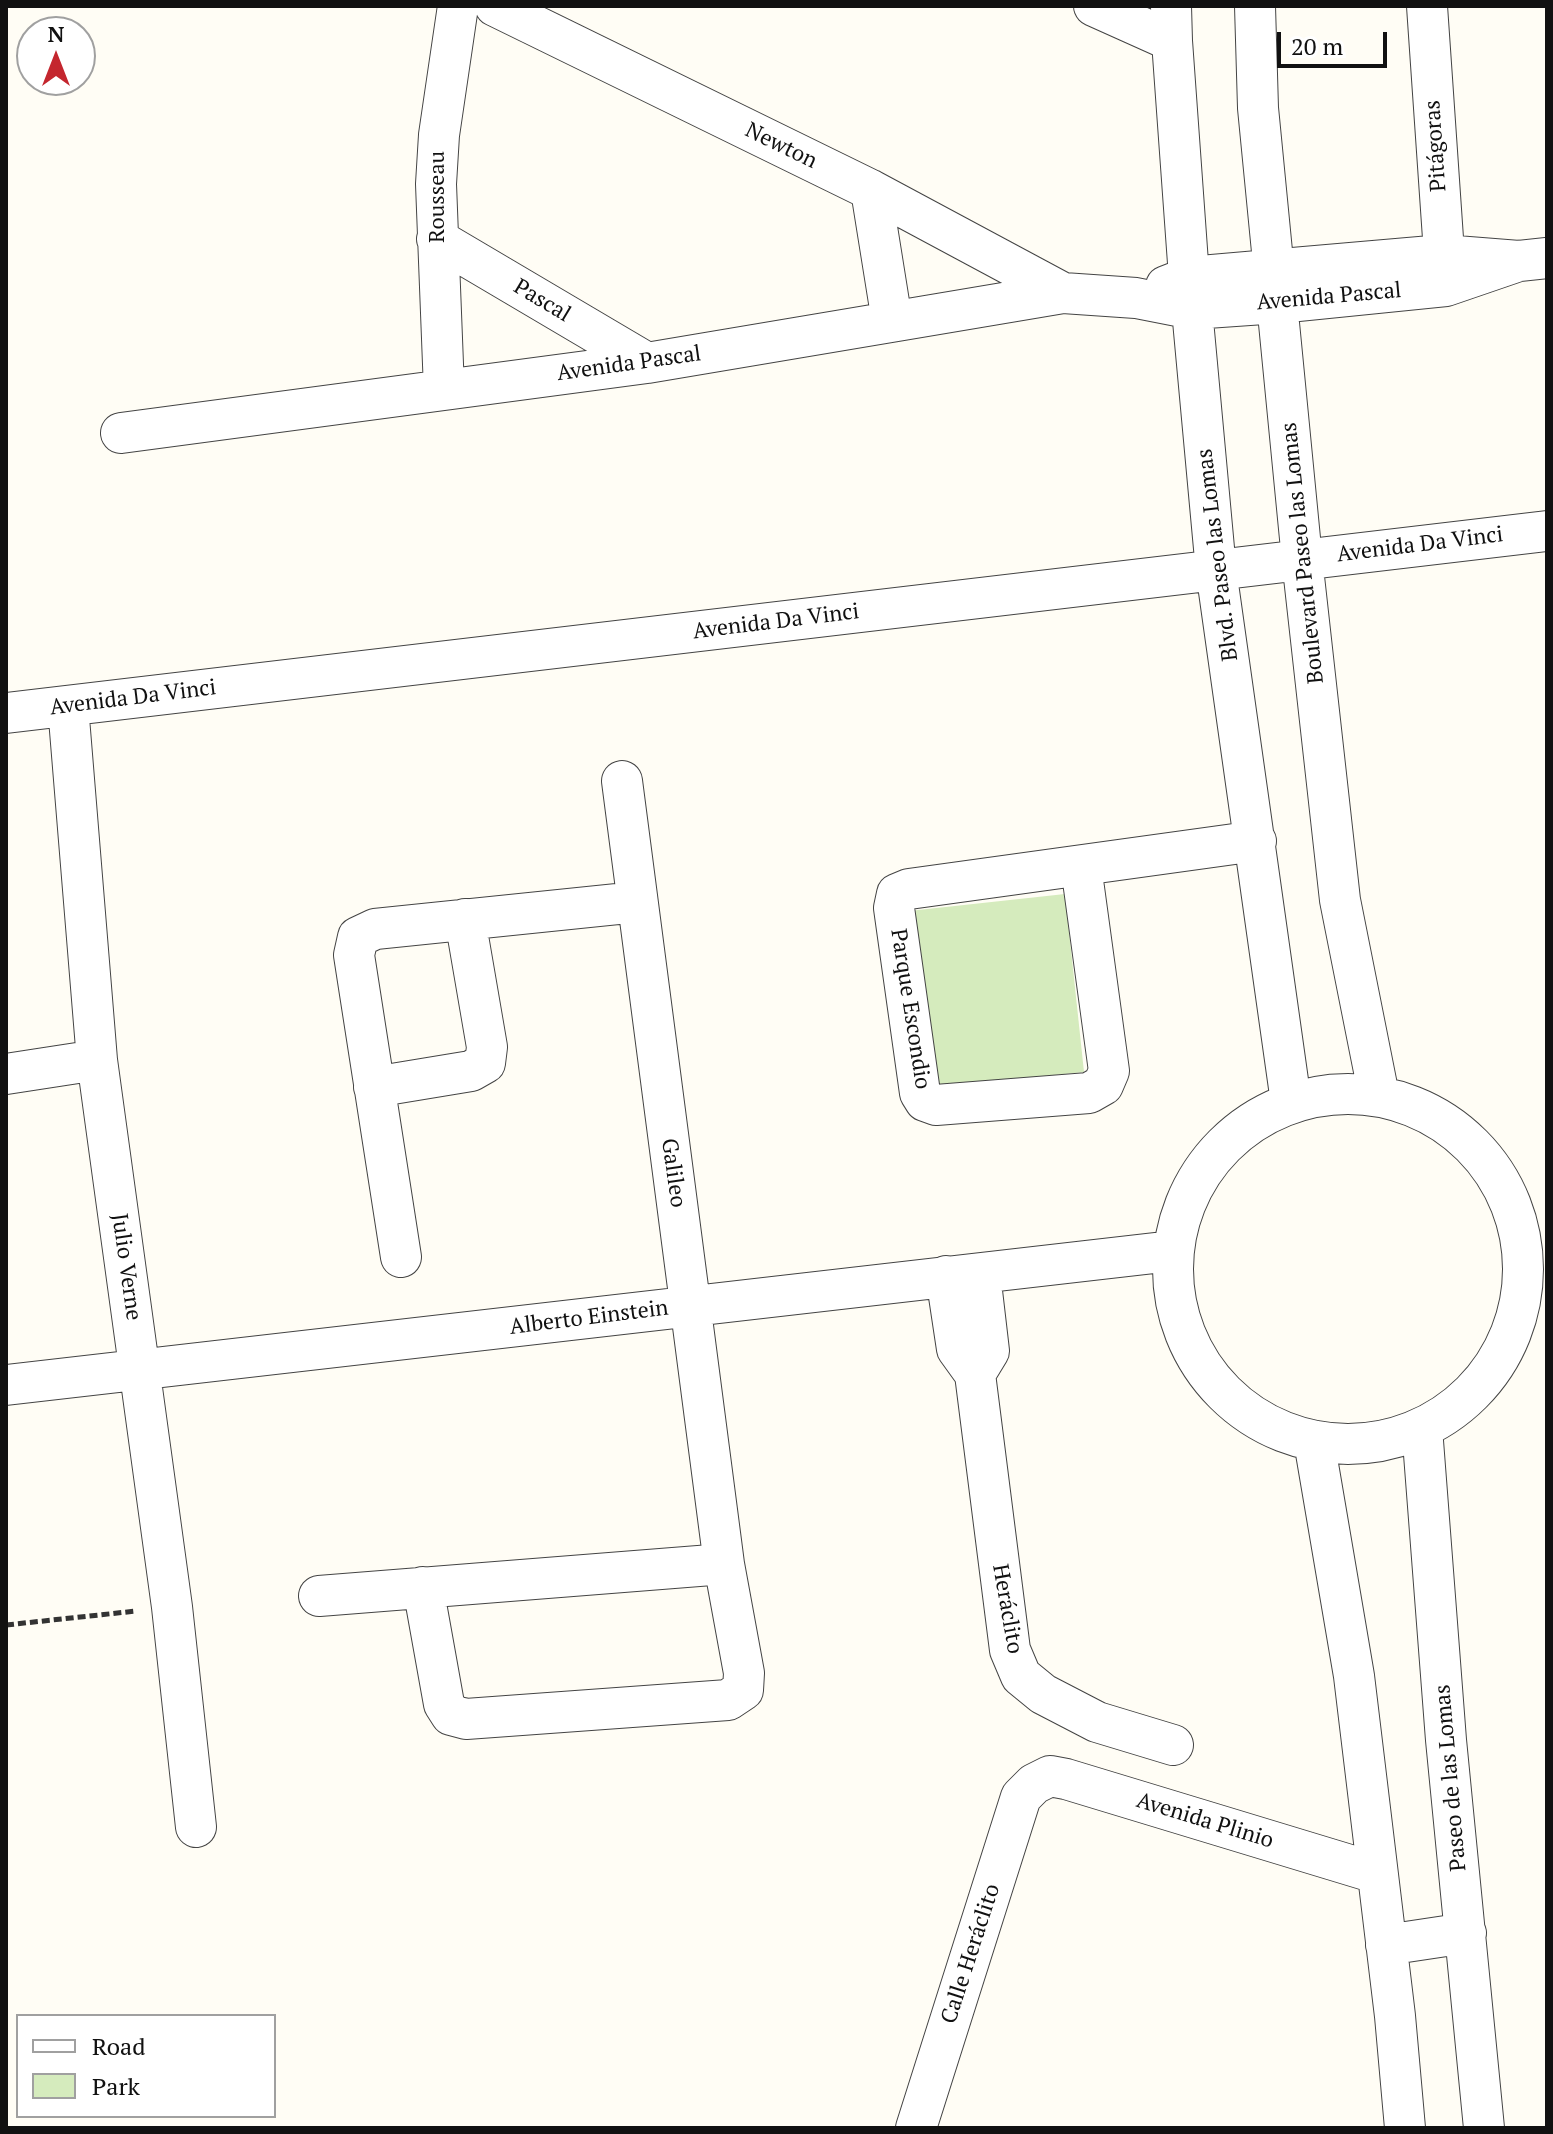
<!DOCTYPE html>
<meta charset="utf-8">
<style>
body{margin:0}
#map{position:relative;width:1553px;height:2134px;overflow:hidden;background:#fffdf5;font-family:"PT Serif",serif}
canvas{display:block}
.frame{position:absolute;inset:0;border:8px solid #111;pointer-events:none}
.legend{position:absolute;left:16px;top:2014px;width:260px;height:104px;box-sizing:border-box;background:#fff;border:2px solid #a0a0a0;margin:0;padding:10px 14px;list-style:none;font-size:24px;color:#111}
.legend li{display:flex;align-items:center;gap:16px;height:40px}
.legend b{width:40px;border:2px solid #a0a0a0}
.north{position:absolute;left:16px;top:16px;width:80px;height:80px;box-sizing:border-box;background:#fff;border:2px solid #a0a0a0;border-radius:50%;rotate:0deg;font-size:22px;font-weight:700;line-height:32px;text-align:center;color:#111}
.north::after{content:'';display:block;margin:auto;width:28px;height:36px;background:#c4262e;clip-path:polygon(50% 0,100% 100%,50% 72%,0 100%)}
.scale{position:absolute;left:1277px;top:32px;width:110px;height:36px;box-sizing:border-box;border:4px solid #111;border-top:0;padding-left:10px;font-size:24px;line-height:28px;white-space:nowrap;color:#111;-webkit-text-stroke:6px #fff;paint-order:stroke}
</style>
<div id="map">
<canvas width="1553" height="2134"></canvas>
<div class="frame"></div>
<ul class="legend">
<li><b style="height:10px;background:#fff"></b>Road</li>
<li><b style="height:22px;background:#d5ebbd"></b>Park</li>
</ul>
<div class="north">N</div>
<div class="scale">20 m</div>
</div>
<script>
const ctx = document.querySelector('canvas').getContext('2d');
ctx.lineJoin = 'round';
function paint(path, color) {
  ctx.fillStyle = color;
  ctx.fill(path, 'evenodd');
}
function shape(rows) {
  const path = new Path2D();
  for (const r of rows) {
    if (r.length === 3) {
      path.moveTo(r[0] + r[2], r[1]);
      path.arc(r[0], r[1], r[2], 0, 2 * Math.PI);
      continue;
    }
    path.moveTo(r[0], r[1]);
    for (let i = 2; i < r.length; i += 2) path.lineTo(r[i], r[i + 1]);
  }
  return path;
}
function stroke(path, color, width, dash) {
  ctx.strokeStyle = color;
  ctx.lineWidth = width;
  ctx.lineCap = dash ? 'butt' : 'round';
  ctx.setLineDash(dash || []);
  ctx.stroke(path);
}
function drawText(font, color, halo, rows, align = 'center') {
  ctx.font = font + ' "PT Serif",serif';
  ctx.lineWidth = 8;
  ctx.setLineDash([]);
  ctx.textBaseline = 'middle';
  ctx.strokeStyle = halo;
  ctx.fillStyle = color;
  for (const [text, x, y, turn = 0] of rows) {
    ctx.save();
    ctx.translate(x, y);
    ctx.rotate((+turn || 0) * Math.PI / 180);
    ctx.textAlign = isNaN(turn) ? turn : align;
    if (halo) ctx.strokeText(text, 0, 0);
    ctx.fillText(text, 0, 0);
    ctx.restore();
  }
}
const green = shape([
 [1065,894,1084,1072,928,1088,909,911]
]);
const path = shape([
 [6,1625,136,1611]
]);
const minor = shape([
 [495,6,871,190,1063,293],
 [1094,6,1172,41],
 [1171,6,1172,41,1189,277,1216,570,1291,1102],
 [1255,6,1258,108,1302,559,1340,900,1379,1096],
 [1427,6,1446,282],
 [871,190,892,321],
 [437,239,647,363],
 [1166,286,1189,277,1443,255,1519,261,1547,258],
 [444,390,436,184,439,135,458,6],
 [121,433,647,363,1063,293,1136,298,1192,309,1278,303,1446,286,1519,261],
 [68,706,97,1060,172,1607,196,1827],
 [6,713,1547,531],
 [1081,866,1109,1071,1103,1085,1089,1093,936,1105,925,1101,920,1093,894,908,897,894,909,889,1256,841],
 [6,1074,97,1060],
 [374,1087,471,1071,485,1063,487,1047,465,919],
 [1348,1269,175],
 [401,1257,354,955,358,937,375,929,637,902],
 [946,1276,957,1349,975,1374,1010,1650,1021,1676,1043,1694,1097,1722,1173,1745],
 [975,1374,989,1351,980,1274],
 [6,1385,1172,1251],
 [1422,1428,1446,1740,1484,2128],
 [1314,1441,1354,1676,1395,2016,1405,2128],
 [423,1587,444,1704,451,1715,466,1719,728,1700,743,1690,744,1673,724,1564,622,781],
 [319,1596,724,1564],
 [1386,1945,1466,1933],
 [916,2128,1021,1797,1034,1784,1050,1776,1066,1779,1376,1873]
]);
const streetNames = [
 ["Newton",781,146,26],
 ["Pitágoras",1436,146,-94],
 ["Rousseau",438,197,-90],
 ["Avenida Pascal",1329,297,-5],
 ["Pascal",542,301,31],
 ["Avenida Pascal",629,364,-8],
 ["Avenida Da Vinci",1420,545,-7],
 ["Boulevard Paseo las Lomas",1303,553,-96],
 ["Blvd. Paseo las Lomas",1218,555,-97],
 ["Avenida Da Vinci",776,622,-7],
 ["Avenida Da Vinci",133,698,-7],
 ["Parque Escondio",910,1009,81],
 ["Galileo",673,1173,82],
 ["Julio Verne",126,1267,82],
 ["Alberto Einstein",589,1318,-7],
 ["Heráclito",1007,1609,80],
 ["Paseo de las Lomas",1451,1778,-95],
 ["Avenida Plinio",1205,1821,17],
 ["Calle Heráclito",971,1954,-72]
];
paint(green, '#d5ebbd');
stroke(minor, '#444', 42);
stroke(path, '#333', 5, [8, 4]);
stroke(minor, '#fff', 40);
drawText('22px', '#111', '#fff', streetNames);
</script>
